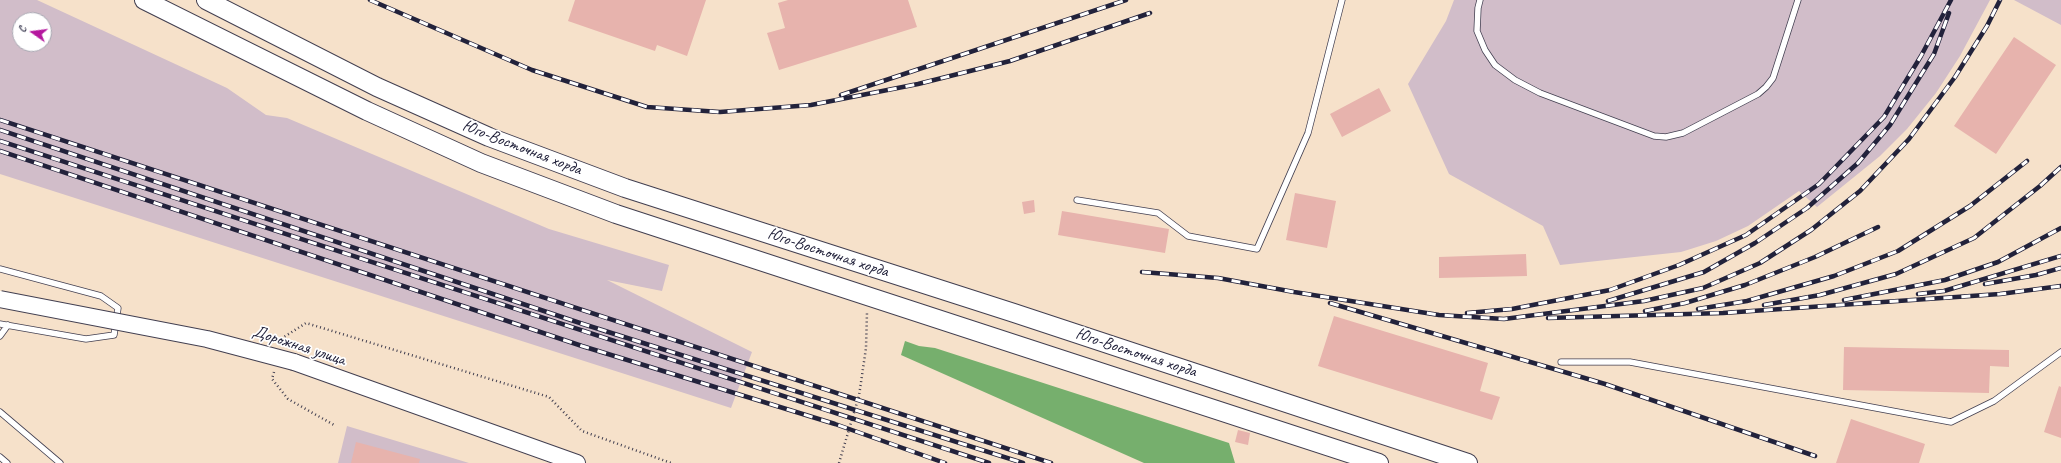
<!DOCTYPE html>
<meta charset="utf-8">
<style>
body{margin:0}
#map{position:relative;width:2061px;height:463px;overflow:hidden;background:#f6e1ca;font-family:Caveat,sans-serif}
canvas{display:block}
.north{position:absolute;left:12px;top:12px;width:40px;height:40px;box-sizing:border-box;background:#fff;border:1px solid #a7a7b1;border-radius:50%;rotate:284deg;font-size:11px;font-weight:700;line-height:16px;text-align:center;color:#22223b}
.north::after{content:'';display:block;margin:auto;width:14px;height:18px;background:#b5179e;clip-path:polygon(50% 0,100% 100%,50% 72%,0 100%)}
</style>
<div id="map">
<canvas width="2061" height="463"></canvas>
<div class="north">С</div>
</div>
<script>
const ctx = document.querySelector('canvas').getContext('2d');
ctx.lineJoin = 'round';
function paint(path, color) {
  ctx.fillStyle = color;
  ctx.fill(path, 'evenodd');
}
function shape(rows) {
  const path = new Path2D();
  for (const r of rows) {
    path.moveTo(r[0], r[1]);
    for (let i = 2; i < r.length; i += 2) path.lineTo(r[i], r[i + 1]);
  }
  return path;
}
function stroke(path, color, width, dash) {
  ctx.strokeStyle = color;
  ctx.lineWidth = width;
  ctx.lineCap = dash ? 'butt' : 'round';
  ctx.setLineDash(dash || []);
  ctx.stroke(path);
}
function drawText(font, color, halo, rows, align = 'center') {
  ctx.font = font + ' Caveat,sans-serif';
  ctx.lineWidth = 3.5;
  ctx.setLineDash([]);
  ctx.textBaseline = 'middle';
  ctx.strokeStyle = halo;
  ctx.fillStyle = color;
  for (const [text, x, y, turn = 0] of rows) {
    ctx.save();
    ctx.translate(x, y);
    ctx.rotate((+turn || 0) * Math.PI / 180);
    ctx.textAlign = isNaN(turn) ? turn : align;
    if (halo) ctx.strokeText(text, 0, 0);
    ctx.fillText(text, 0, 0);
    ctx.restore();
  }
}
const industrial = shape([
 [0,0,37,0,227,88,266,115,287,118,549,229,669,265,662,291,607,280,752,352,731,408,0,174],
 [20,20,44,20,44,44,20,44],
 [1454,0,1990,0,1960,56,1936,93,1907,129,1880,156,1817,207,1799,191,1748,226,1716,241,1681,252,1560,265,1543,226,1449,174,1408,84,1446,21],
 [2014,0,2061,0,2061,25],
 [347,426,469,463,338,463]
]);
const forest = shape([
 [905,341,919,346,935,348,1229,443,1235,463,1144,463,901,355]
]);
const building = shape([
 [575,0,706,0,687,56,657,45,655,51,568,21],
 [788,0,908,0,917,27,779,70,767,33,785,28,778,3],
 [2014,37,2056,65,1996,154,1954,126],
 [1379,88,1391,111,1342,137,1330,114],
 [1295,193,1336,201,1327,248,1286,240],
 [1034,200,1035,212,1024,214,1022,202],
 [1062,211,1169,229,1165,253,1058,235],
 [1526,254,1527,276,1439,278,1439,257],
 [1334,316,1488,363,1480,391,1500,397,1492,420,1318,366],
 [1844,347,2009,350,2009,367,1990,366,1989,393,1843,390],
 [2059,386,2061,387,2061,438,2044,432],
 [1851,419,1925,444,1919,463,1836,463],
 [1238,430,1250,433,1248,445,1235,442],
 [356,442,420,459,419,463,351,463]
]);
const path = shape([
 [282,344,284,337,306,323,549,397,582,431,671,463],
 [274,372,272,379,288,399,334,425],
 [839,463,859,396,866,348,867,312]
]);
const service = shape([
 [1480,0,1478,8,1477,31,1485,50,1495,65,1515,80,1540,93,1654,136,1666,137,1683,133,1758,94,1766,87,1773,78,1798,0],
 [1077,200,1158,213,1188,236,1257,249,1308,133,1342,0],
 [0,269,101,296,118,308,114,335,86,339,0,324],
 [0,336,8,325],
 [1561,362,1630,362,1951,422,1994,401,2061,352],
 [0,412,60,463],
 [0,457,7,463]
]);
const secondary = shape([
 [294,362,577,463]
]);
const primary = shape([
 [144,0,367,111,481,163,616,214,1379,463],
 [206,0,377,87,489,137,625,188,1014,313,1468,463]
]);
const rail = shape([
 [370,0,532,70,647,107,720,112,811,105,918,84,1010,61,1150,13],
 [841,95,1126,0],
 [0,120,1051,463],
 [0,130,583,324,1023,463],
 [0,141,989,463],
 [0,151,582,346,835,424,945,463],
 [1142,272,1218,278,1294,292,1439,315,1504,319,1644,301,1703,288,1760,263,1811,230,1860,191,1909,139,1955,77,1987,26,2000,0],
 [1985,284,2036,275,2061,268],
 [1918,294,1944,291,2061,256],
 [1844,300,1945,280,1998,262,2061,228],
 [1608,301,1704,272,1755,243,1807,208,1858,163,1890,125,1934,54,1949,13],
 [1330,303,1605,384,1815,456],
 [1764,305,1820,295,1896,274,1974,238,2040,186,2061,167],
 [1698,309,1747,301,1834,276,1898,251,1970,206,2027,161],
 [1645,311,1685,303,1745,285,1815,257,1878,227],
 [1467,313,1512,309,1610,290,1679,265,1746,235,1819,184,1884,117,1921,56,1951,0],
 [1548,318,1723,313,2000,294,2061,286]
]);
const secondaryBridge = shape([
 [0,299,207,339,294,362]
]);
const streetNames = [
 ["Юго-Восточная хорда",522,148,21],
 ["Юго-Восточная хорда",828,253,18],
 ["Дорожная улица",299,346,18],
 ["Юго-Восточная хорда",1136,353,18]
];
paint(industrial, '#d1bdc9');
paint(forest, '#76af6d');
paint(building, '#e7b3ad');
stroke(service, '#423f50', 7);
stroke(secondary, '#423f50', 18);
stroke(primary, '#423f50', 20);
stroke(path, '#423f50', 2.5, [1, 3]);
stroke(service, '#fff', 5.5);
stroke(secondary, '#fff', 16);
stroke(primary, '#fff', 18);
stroke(rail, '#22223b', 4.5);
stroke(rail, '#fff', 3, [9]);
stroke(secondaryBridge, '#423f50', 18, []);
stroke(secondaryBridge, '#fff', 16);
drawText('17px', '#22223b', '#fff', streetNames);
</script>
